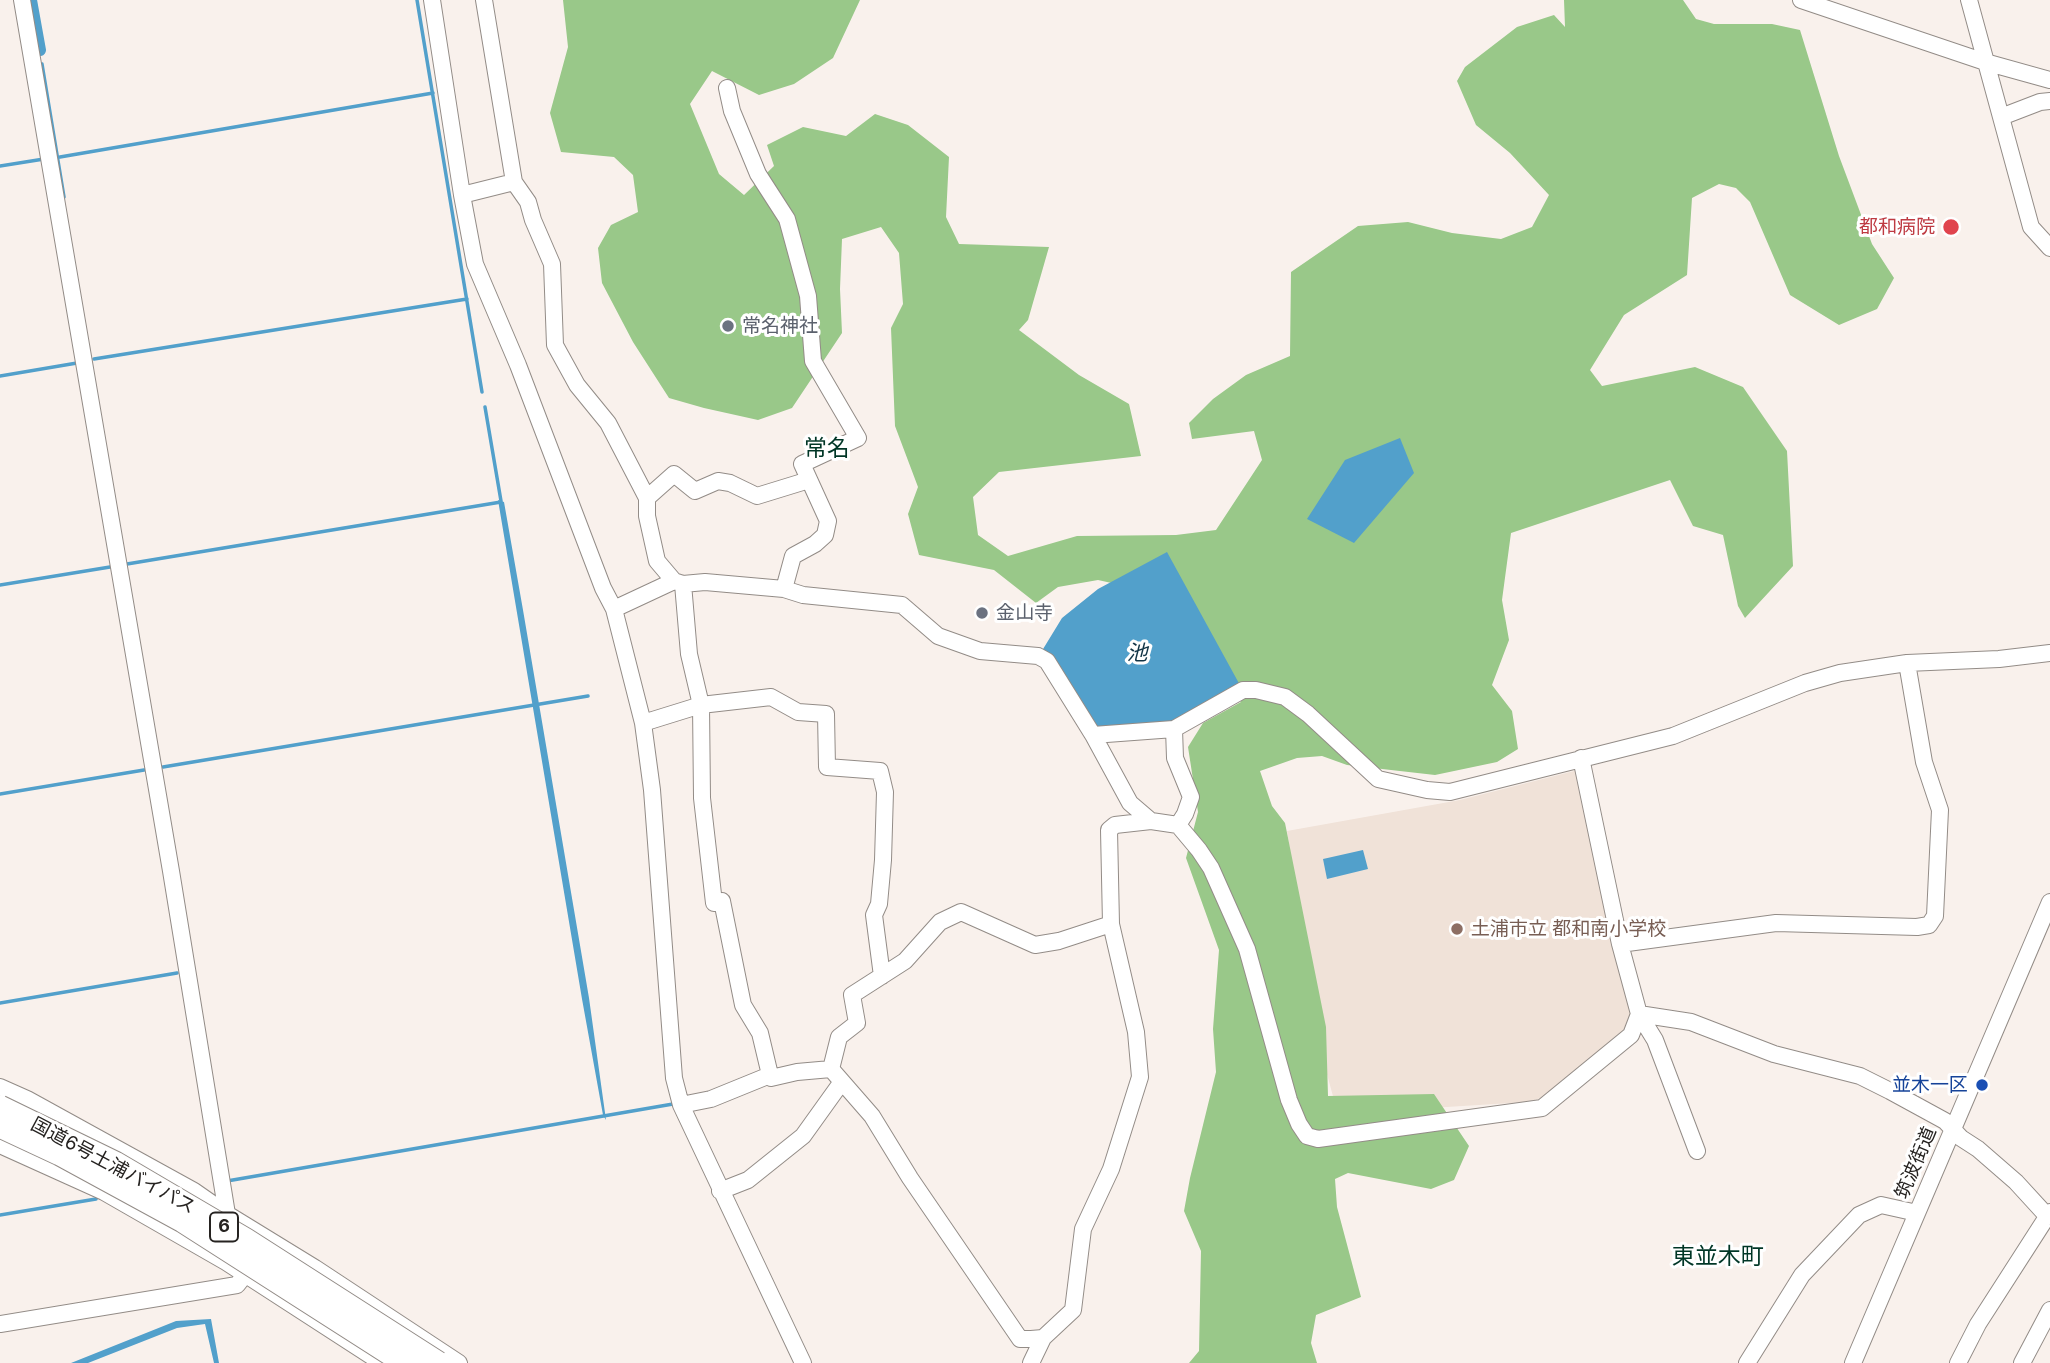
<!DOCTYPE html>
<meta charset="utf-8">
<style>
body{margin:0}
canvas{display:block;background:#f9f1ec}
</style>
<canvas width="2050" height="1363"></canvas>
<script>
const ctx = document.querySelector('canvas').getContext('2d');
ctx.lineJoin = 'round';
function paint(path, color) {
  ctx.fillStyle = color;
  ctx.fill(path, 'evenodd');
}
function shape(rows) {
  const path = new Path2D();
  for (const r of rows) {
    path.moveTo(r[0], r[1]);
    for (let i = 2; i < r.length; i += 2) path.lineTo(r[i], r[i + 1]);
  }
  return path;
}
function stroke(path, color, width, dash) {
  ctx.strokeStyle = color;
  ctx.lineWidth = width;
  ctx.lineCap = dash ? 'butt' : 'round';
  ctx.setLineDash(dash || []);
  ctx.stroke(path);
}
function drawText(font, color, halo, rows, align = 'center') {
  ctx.font = font + ' Inter,"Noto Sans JP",sans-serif';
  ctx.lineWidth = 6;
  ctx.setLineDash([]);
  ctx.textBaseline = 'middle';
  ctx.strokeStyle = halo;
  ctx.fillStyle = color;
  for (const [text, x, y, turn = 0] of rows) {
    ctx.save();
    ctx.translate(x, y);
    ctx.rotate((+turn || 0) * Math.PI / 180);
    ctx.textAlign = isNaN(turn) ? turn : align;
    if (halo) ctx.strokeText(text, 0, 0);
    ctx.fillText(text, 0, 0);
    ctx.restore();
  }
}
const built = shape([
 [1578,770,1633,1027,1549,1096,1527,1102,1350,1113,1334,1100,1321,1052,1287,831,1460,800]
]);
const forest = shape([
 [563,0,860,0,833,58,794,84,759,95,712,71,690,104,719,174,744,195,774,166,767,145,803,127,846,136,875,114,908,125,949,157,946,217,959,244,1049,247,1028,320,1019,330,1079,375,1129,404,1141,456,999,472,973,497,978,535,1008,556,1077,536,1176,535,1216,530,1262,460,1254,431,1192,439,1189,423,1213,399,1246,375,1290,356,1291,272,1358,226,1408,222,1452,233,1501,239,1532,227,1549,195,1510,153,1476,125,1457,81,1465,67,1517,27,1554,15,1565,27,1564,0,1683,0,1696,19,1714,24,1772,24,1800,30,1839,156,1872,244,1894,278,1877,309,1839,325,1790,295,1750,202,1736,188,1719,184,1692,198,1687,275,1624,315,1590,370,1602,386,1695,367,1743,387,1787,451,1793,566,1745,618,1738,606,1723,535,1693,526,1670,480,1511,533,1502,600,1509,640,1492,685,1512,711,1518,749,1497,762,1435,775,1347,765,1322,756,1297,758,1260,771,1272,806,1285,823,1326,1027,1328,1096,1434,1094,1469,1146,1454,1180,1431,1189,1348,1173,1335,1179,1337,1207,1361,1297,1316,1315,1311,1343,1317,1363,1189,1363,1199,1351,1201,1251,1184,1211,1190,1178,1216,1072,1213,1029,1219,950,1186,858,1198,812,1188,747,1203,723,1241,702,1211,653,1152,592,1098,580,1058,587,1036,603,994,570,919,555,908,514,918,487,895,426,891,328,903,304,899,253,881,227,842,239,840,289,842,333,792,408,758,420,704,408,669,398,633,342,602,283,598,248,611,225,638,212,633,175,614,157,561,152,550,113,568,47]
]);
const water = shape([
 [1400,438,1414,473,1354,543,1307,519,1345,460],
 [498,500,504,502,523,610,589,998,606,1120,603,1115,582,999],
 [1167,552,1241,687,1173,726,1095,733,1040,654,1062,618,1098,589],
 [1363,850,1368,869,1327,879,1323,859],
 [211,1319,219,1363,214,1363,205,1324,177,1328,88,1363,71,1363,176,1321]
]);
const stream = shape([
 [417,0,482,392],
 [42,64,64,197],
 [60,157,433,93],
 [0,166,44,159],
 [94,359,467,299],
 [0,376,77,363],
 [485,407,501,501],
 [127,564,501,502],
 [0,585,110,567],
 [163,767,588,696],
 [0,794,144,770],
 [0,1003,177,973],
 [227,1181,673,1104],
 [0,1215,96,1199]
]);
const canal = shape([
 [31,0,40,50]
]);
const minor = shape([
 [22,0,171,871,227,1214,245,1275],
 [432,0,462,195,475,264,518,365,603,588,614,609,643,723,652,790,674,1078,681,1105,803,1363],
 [484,0,514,182,528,202,533,220,552,264,555,345,577,385,608,423,647,498,647,516,657,561,674,581,683,584,705,582,784,589,803,595,902,605,938,636,980,651,1038,656,1047,661,1093,735,1130,803,1151,821],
 [1801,0,1985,62,2050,80],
 [1969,0,2031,227,2050,248],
 [727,88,732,111,758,174,787,219,808,296,813,361,858,438,802,464,828,521,825,535,815,544,793,556,784,589],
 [2001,117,2040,102,2050,101],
 [462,195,514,182],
 [647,498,674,474,695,491,718,481,730,483,757,496,809,480],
 [683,584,689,654,701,705,702,798,714,903,722,901,743,1005,760,1033,770,1075],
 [614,609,674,581],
 [643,723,701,705,771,697,798,712,826,714,827,767,880,771,885,792,883,860,879,904,874,915,882,976],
 [1174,729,1175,758,1191,797,1185,814,1178,825],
 [1093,735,1174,729,1243,690,1256,690,1285,697,1308,714,1378,779,1427,790,1450,792,1673,736,1805,683,1840,673,1907,663,1999,659,2050,653],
 [1581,758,1620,944,1639,1014,1655,1040,1697,1151],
 [1620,944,1776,923,1917,927,1929,925,1935,916,1940,810,1924,762,1907,663],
 [1639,1014,1691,1022,1774,1054,1860,1076,1890,1091,1945,1121,1961,1138,1978,1149,2016,1182,2048,1217],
 [831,1069,872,1116,910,1178,1020,1339,1031,1339,1043,1338,1073,1310,1083,1229,1111,1169,1140,1077,1136,1032,1111,924,1109,830,1115,825,1151,821,1178,825,1199,850,1211,868,1247,949,1289,1100,1299,1124,1307,1136,1318,1139,1542,1108,1631,1035,1639,1014],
 [831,1069,839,1037,857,1023,852,995,905,961,940,922,961,912,1035,945,1059,941,1111,924],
 [0,1087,27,1099,194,1191,227,1214,315,1268,459,1363],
 [681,1105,711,1099,770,1075,771,1078,797,1072,831,1069],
 [0,1145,104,1192,226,1262,382,1363],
 [720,1191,748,1180,803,1136,841,1083],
 [0,1324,237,1285,245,1275],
 [1031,1363,1043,1338],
 [1747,1363,1802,1275,1859,1215,1881,1205,1917,1213],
 [1853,1363,2050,902],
 [1958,1363,1978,1324,2050,1212],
 [2022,1363,2050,1310]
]);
const highwayBridge = shape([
 [0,1107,115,1163,246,1240,438,1363],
 [0,1126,60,1154,183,1221,405,1363]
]);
const markers = [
 [1951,227,9,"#e0444e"],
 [728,326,7,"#6b7280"],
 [982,613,7,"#6b7280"],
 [1457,929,7,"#8d6e63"],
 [1982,1085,7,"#1a4fb4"]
];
const shields = [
 [224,1227,28]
];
const shieldNames = [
 ["6",224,1227]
];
const healthNames = [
 ["都和病院",1935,227]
];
const worshipNames = [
 ["常名神社",742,326],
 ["金山寺",996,613]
];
const educationNames = [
 ["土浦市立 都和南小学校",1471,929]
];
const transitNames = [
 ["並木一区",1968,1085]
];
const streetNames = [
 ["筑波街道",1916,1163,-67],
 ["国道6号土浦バイパス",113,1166,28]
];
const waterNames = [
 ["池",1137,654]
];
const quarterNames = [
 ["常名",827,449],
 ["東並木町",1718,1257]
];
paint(built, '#f0e2d8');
paint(forest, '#99c889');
paint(water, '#52a0cb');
stroke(stream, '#52a0cb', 3.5);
stroke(canal, '#52a0cb', 12);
stroke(minor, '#938c87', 18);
stroke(minor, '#fff', 16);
stroke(highwayBridge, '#938c87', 25, []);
stroke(highwayBridge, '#fff', 23);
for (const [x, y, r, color] of markers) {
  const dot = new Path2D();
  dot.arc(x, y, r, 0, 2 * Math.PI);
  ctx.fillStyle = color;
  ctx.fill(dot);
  stroke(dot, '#fff', 2.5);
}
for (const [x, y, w] of shields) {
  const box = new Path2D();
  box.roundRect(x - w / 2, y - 14.5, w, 29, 5);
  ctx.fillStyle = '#fff';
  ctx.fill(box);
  stroke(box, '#262321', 2);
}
drawText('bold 18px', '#262321', null, shieldNames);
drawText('19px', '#be3a42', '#fff', healthNames, 'right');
drawText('19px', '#5b616d', '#fff', worshipNames, 'left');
drawText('19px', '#785e54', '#fff', educationNames, 'left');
drawText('19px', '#164399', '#fff', transitNames, 'right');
drawText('19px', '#262321', '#fff', streetNames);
drawText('italic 21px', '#113446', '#fff', waterNames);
drawText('23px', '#003626', '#fff', quarterNames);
</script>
